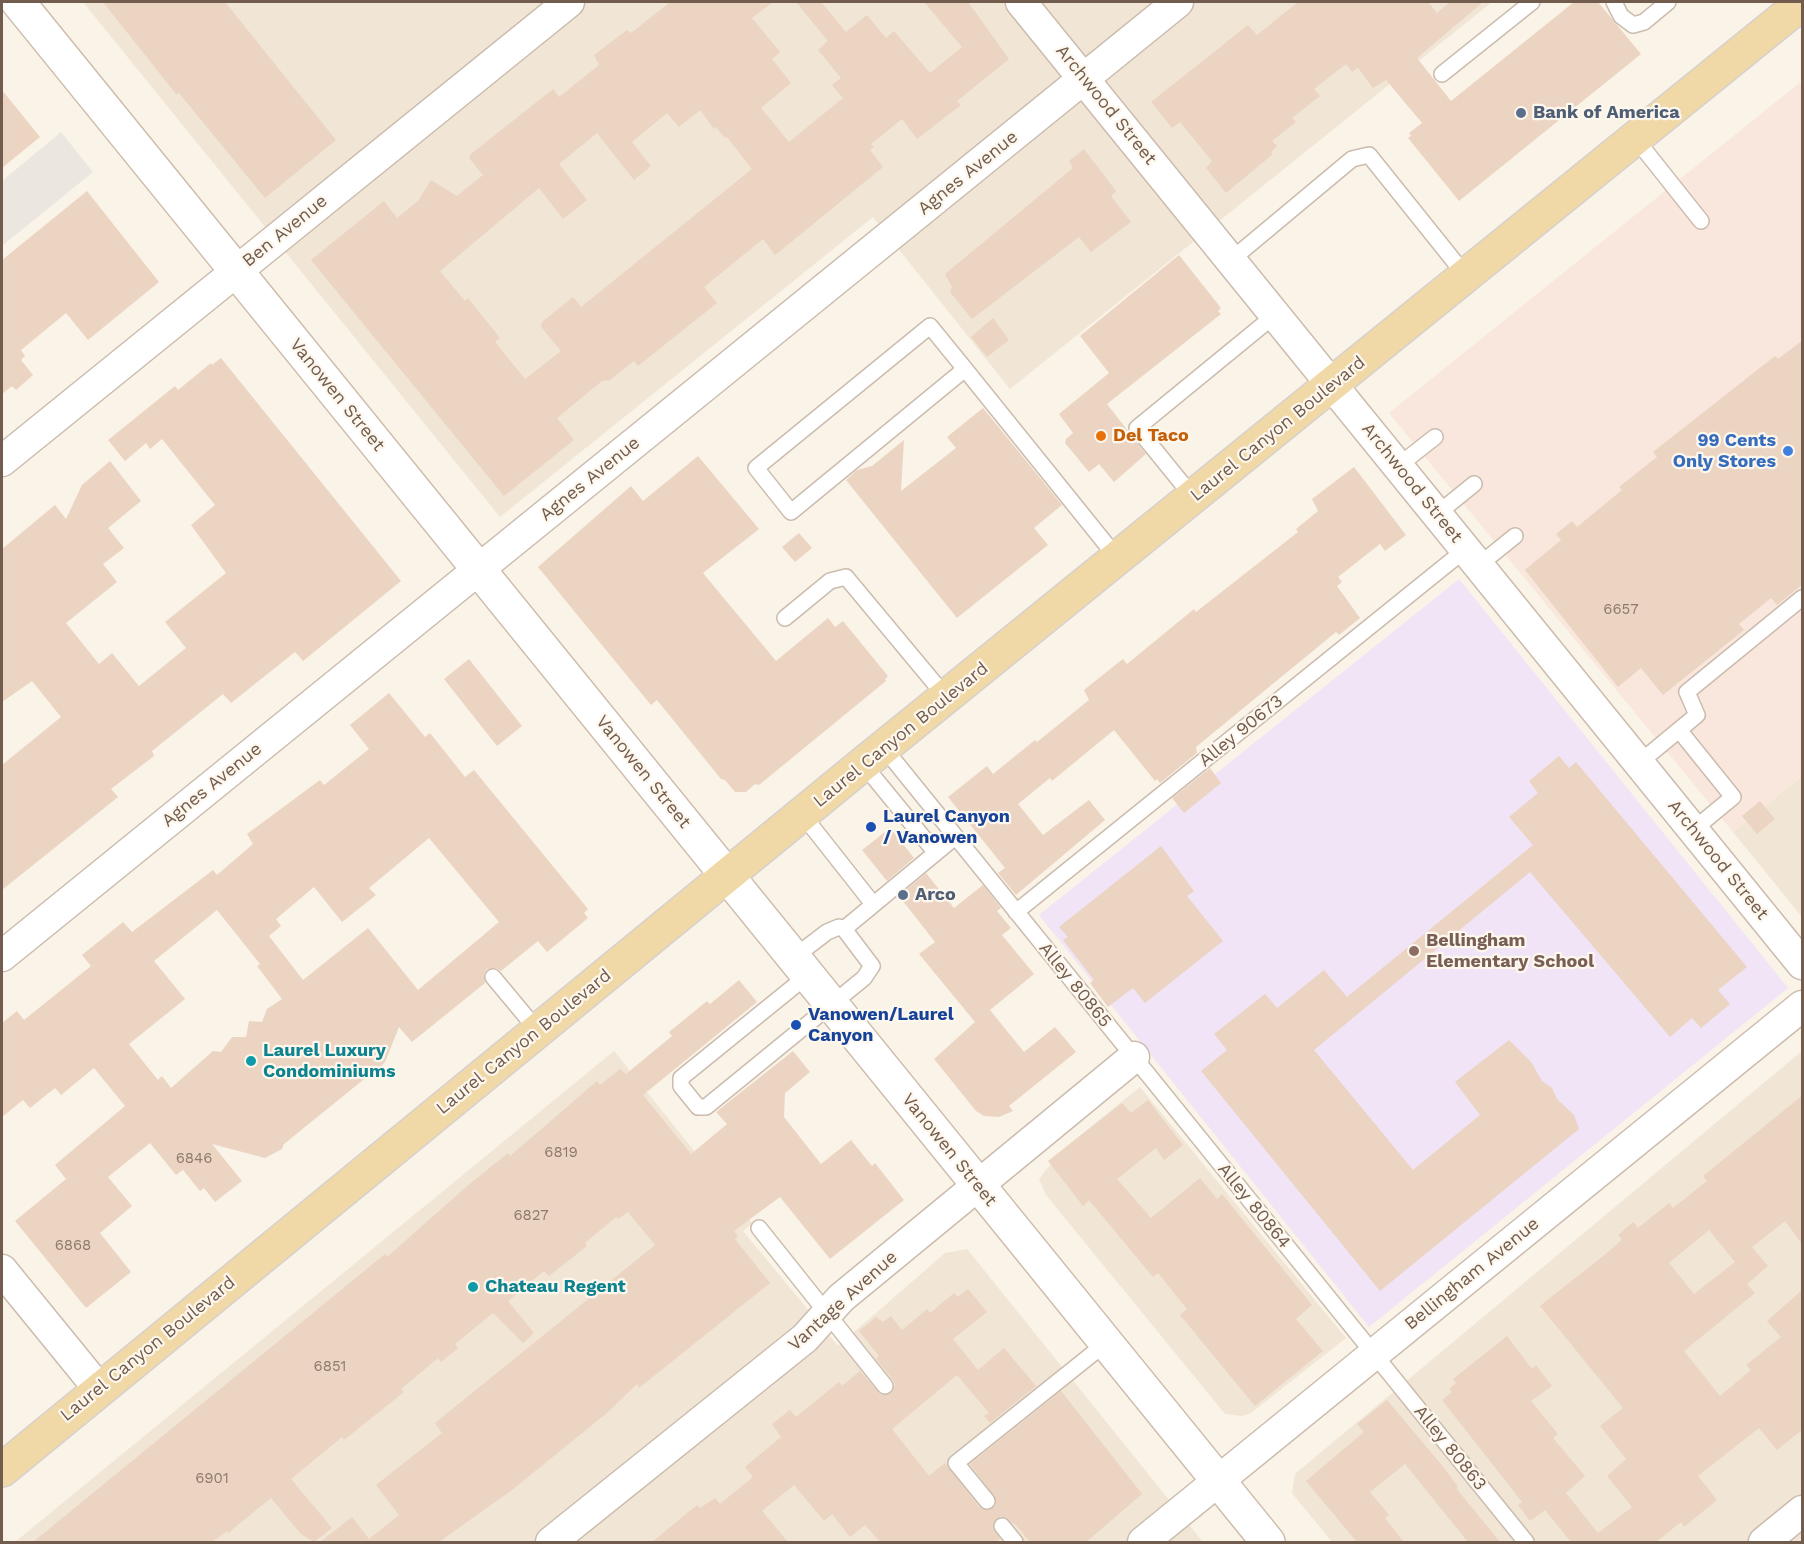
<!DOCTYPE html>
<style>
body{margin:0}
#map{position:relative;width:1804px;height:1544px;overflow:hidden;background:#faf3e7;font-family:"Work Sans",sans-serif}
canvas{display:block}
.frame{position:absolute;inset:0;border:3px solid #715c4e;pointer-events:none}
</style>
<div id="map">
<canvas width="1804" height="1544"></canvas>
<div class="frame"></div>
</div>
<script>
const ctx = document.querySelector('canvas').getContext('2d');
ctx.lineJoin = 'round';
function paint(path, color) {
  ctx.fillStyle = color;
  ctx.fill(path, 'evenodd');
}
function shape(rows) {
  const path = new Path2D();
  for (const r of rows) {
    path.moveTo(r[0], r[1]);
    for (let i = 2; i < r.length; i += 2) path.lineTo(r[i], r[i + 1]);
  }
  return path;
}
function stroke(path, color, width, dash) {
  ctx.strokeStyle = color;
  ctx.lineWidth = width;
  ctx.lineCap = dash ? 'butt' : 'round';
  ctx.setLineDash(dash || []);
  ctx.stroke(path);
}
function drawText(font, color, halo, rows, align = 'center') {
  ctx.font = font + ' "Work Sans",sans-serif';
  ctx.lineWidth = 4.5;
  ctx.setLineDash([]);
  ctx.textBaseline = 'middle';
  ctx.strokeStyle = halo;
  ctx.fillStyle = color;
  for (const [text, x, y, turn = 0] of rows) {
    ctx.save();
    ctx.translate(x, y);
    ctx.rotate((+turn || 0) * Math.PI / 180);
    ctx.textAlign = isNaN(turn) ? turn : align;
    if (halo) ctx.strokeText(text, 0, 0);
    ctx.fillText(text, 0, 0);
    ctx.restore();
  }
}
const residential = shape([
 [83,2,1492,2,1010,389,873,217,500,517],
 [1802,776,1802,917,1733,832],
 [614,1051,752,1223,743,1231,838,1346,945,1253,967,1249,1203,1542,15,1542],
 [1802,1051,1802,1542,1332,1542,1292,1493,1295,1474],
 [1140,1087,1346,1338,1251,1413,1242,1416,1225,1414,1046,1195,1039,1179,1062,1150]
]);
const commercial = shape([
 [1802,81,1802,776,1733,832,1389,413]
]);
const industrial = shape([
 [61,132,93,172,2,246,2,181]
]);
const education = shape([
 [1459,579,1788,988,1369,1327,1039,915]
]);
const building = shape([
 [103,2,225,2,336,140,265,198,179,93,176,94],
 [670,2,773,2,752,18,780,52,772,59,791,83,761,108,789,142,843,98,832,85,841,78,818,50,828,41,796,2,821,2,846,32,867,15,886,38,894,31,930,73,962,47,924,2,968,2,1009,59,957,101,961,105,917,139,902,119,871,144,874,147,870,150,883,167,779,252,775,255,763,239,704,287,717,303,638,366,634,361,610,380,602,381,557,418,574,440,504,496,311,260,384,201,397,218,418,201,431,180,457,196,483,175,469,158,471,154,553,89,559,97,599,65,594,55,627,30,631,33],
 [700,110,714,129,716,127,725,138,727,137,752,169,581,307,573,297,542,322,541,327,561,351,525,379,495,342,500,338,468,298,465,301,440,271,539,188,563,219,587,200,559,164,597,133,634,180,651,166,632,142,667,113,679,127],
 [1298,2,1428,2,1437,13,1450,2,1483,2,1417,58,1451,101,1574,2,1598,2,1641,54,1459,201,1408,138,1411,136,1409,133,1422,123,1386,80,1373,88,1358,68,1352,72,1346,64,1314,89,1320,96,1292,118,1296,122,1272,141,1277,146,1271,152,1273,154,1226,193,1206,168,1212,161,1180,122,1172,128,1151,102,1248,25,1257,35],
 [2,90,40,137,2,168],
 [1084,149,1116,191,1111,196,1131,222,1091,252,1079,237,972,319,950,292,952,287,945,274,1073,168,1069,161],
 [87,191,159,282,88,340,66,313,21,350,25,356,21,360,33,375,16,390,12,386,2,394,2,260],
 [1179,255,1221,308,1218,311,1221,314,1107,404,1146,454,1114,482,1099,464,1089,472,1065,443,1066,439,1073,433,1059,414,1109,373,1080,336],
 [993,318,1009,340,987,357,971,337],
 [1803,340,1803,584,1777,605,1771,598,1739,624,1744,630,1663,695,1641,668,1618,687,1525,570,1561,540,1556,534,1572,521,1577,527,1622,490,1619,487,1657,457,1653,452,1775,356,1778,359],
 [221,358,401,581,303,661,295,652,231,703,223,694,152,751,154,756,111,789,118,797,2,890,2,765,61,717,32,681,2,702,2,549,55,505,66,519,82,485,110,461,141,501,108,528,124,548,103,564,117,582,66,623,99,664,112,653,139,686,186,648,165,622,226,573,191,525,215,505,162,439,150,449,146,443,125,461,108,440,175,386,178,390,211,363,212,365],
 [983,408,1062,505,1034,528,1048,545,957,618,846,480,857,470,872,466,904,440,901,491,956,448,947,437],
 [698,456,759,529,703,573,776,661,828,618,835,627,843,621,888,676,885,679,886,681,759,785,755,784,746,792,735,792,725,780,721,779,657,700,651,705,538,567,631,486,643,501],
 [1354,467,1406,535,1385,551,1380,544,1338,577,1342,582,1337,586,1360,618,1339,635,1336,632,1196,747,1197,753,1160,783,1157,779,1155,781,1114,730,1052,781,1050,778,1018,804,1043,835,1089,800,1105,820,1016,895,998,873,1005,868,948,797,987,766,993,774,1035,740,1037,742,1089,700,1084,690,1119,662,1123,659,1127,664,1194,609,1196,612,1298,532,1296,529,1318,511,1312,499],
 [799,533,812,548,795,562,782,547],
 [469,659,522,726,497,746,444,679],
 [389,693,425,737,430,733,465,777,474,770,588,909,584,913,588,918,547,952,538,941,501,971,496,968,487,969,484,974,485,983,412,1042,399,1027,385,1062,373,1075,368,1076,284,1144,282,1149,265,1158,212,1144,242,1181,215,1202,204,1188,200,1191,183,1170,176,1175,150,1143,108,1177,132,1206,100,1233,131,1272,86,1308,15,1221,66,1179,55,1165,125,1106,94,1068,61,1095,55,1088,30,1108,23,1100,2,1117,2,1023,17,1011,24,1020,91,966,82,955,123,922,132,932,213,870,217,875,253,844,247,834,320,780,324,785,369,749,350,725],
 [429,838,499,922,418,990,368,928,303,980,269,936,281,926,276,919,314,887,342,922,376,895,369,888],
 [217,910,260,964,257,966,282,999,267,1009,262,1022,249,1021,246,1037,232,1037,221,1052,213,1051,171,1088,162,1076,158,1080,129,1044,185,999,154,961],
 [1559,756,1569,768,1576,762,1747,967,1718,990,1730,1004,1701,1028,1692,1018,1670,1037,1530,872,1314,1050,1413,1170,1480,1115,1455,1082,1509,1040,1531,1062,1542,1081,1552,1088,1557,1099,1574,1115,1579,1129,1380,1291,1201,1071,1227,1050,1214,1034,1265,994,1277,1008,1324,970,1347,997,1533,845,1509,817,1538,793,1529,781],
 [1210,768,1221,783,1184,813,1172,798],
 [1760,801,1775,819,1757,834,1742,816],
 [890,828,914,858,887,881,862,850],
 [1161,846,1194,891,1187,896,1223,941,1145,1003,1133,988,1108,1007,1090,983,1094,980,1063,940,1068,937,1059,927],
 [926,873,954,908,983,885,1001,908,997,911,1011,928,1002,935,1034,974,990,1010,1024,1052,1055,1027,1076,1052,1009,1106,1013,1111,999,1117,984,1116,976,1111,934,1059,975,1022,919,954,935,942,899,896],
 [739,980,757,1002,643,1095,691,1154,727,1124,716,1112,793,1051,810,1072,785,1093,784,1117,821,1164,851,1140,872,1166,875,1163,904,1200,830,1259,780,1197,734,1231,738,1237,735,1239,770,1283,639,1388,637,1384,608,1412,512,1490,439,1542,320,1542,352,1517,369,1539,399,1515,376,1485,442,1433,435,1423,655,1245,628,1212,618,1219,616,1217,585,1243,587,1246,549,1276,544,1271,508,1301,534,1333,523,1343,493,1313,455,1344,458,1348,441,1362,438,1358,401,1389,404,1392,344,1440,342,1437,291,1479,332,1528,314,1542,301,1534,271,1498,228,1533,227,1531,212,1542,33,1542,385,1254,387,1257,466,1187,508,1153,510,1156,597,1081,600,1085,620,1069,626,1074,672,1036,669,1032,707,1001,710,1004],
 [1803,1095,1803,1245,1785,1221,1752,1247,1768,1266,1747,1284,1755,1293,1684,1351,1720,1396,1751,1370,1746,1365,1781,1337,1767,1321,1803,1289,1803,1429,1777,1450,1759,1428,1698,1476,1717,1500,1684,1527,1681,1522,1656,1542,1571,1542,1545,1510,1530,1521,1518,1505,1522,1502,1442,1400,1452,1392,1449,1389,1456,1383,1453,1379,1507,1336,1532,1369,1536,1365,1552,1386,1531,1401,1558,1434,1553,1438,1585,1476,1566,1493,1598,1533,1632,1507,1607,1476,1626,1459,1600,1426,1623,1408,1540,1306,1613,1248,1622,1239,1618,1235,1633,1222,1638,1228,1669,1203,1673,1208,1707,1181,1703,1176],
 [1709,1230,1735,1262,1694,1294,1669,1263],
 [1148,1100,1183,1145,1164,1160,1156,1148,1117,1179,1151,1218,1200,1178,1217,1199,1222,1194,1312,1305,1296,1319,1323,1351,1255,1406,1180,1315,1187,1309,1158,1273,1153,1277,1089,1200,1083,1206,1048,1161,1122,1103,1131,1113],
 [968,1289,987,1312,953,1339,978,1370,1004,1348,1036,1386,990,1423,984,1416,989,1413,957,1375,892,1429,929,1476,945,1463,979,1507,989,1510,996,1505,996,1499,970,1464,1061,1391,1142,1494,1086,1542,1030,1542,1016,1525,1001,1516,993,1523,993,1528,1000,1539,995,1542,880,1542,865,1525,850,1537,832,1514,824,1521,794,1485,762,1511,788,1542,652,1542,697,1505,700,1508,715,1498,720,1504,753,1477,745,1467,781,1437,772,1424,790,1410,796,1417,839,1382,842,1386,860,1371,881,1395,891,1393,895,1385,893,1380,876,1359,879,1356,859,1331,876,1317,883,1322,891,1316,902,1330,927,1309,930,1313,954,1293,958,1297],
 [1387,1400,1445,1469,1458,1487,1456,1488,1500,1542,1468,1542,1405,1464,1370,1492,1389,1515,1385,1518,1404,1542,1357,1542,1306,1481,1364,1432,1357,1424]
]);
const lane = shape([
 [1614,2,1621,16,1633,25,1644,22,1668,2],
 [1442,74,1532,2],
 [1635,138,1701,221],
 [1231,260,1352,159,1369,155,1466,276],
 [965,369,791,512,756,468,930,326,965,369,1118,559],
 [1398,466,1435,437],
 [1193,497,1137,428,1275,315],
 [1437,514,1474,484],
 [1479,565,1515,536],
 [785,618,830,581,846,577,946,697],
 [1679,730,1733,797,1693,830],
 [884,748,1526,1542],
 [1639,763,1697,715,1687,692,1802,598],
 [863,764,936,853],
 [802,814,873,904],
 [1016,912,1466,549],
 [844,929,955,837],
 [793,958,827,932,839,927,844,929,872,966,864,978,706,1107,698,1107,681,1086,681,1078,808,975],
 [493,977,538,1031],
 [759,1228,885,1386],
 [987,1501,956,1463,1106,1343],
 [1002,1526,1015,1542]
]);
const street = shape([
 [1021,2,1802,964],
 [2,461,569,2],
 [2,956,1178,2],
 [2,1270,99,1389],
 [551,1542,805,1338,841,1298,1134,1057],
 [1143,1542,1802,1006],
 [1764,1542,1802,1511]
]);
const secondary = shape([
 [18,2,1268,1542]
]);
const primary = shape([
 [2,1470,863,764,1802,3]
]);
const markers = [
 [1521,113,6,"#5c6f8a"],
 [1101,436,6,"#e8710a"],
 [1788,451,6,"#3f7fe0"],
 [871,827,6,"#1a4fb4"],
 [903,895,6,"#5c6f8a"],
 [1414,951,6,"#8d6e63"],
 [796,1025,6,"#1a4fb4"],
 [251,1061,6,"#0f9aa8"],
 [473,1287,6,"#0f9aa8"]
];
const numberNames = [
 ["6657",1621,610],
 ["6819",561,1153],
 ["6846",194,1159],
 ["6827",531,1216],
 ["6868",73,1246],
 ["6851",330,1367],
 ["6901",212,1479]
];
const streetNames = [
 ["Archwood Street",1106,105,51],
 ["Agnes Avenue",968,173,-39],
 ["Ben Avenue",285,231,-39],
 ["Vanowen Street",337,395,51],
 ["Laurel Canyon Boulevard",1278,429,-39],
 ["Agnes Avenue",590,479,-39],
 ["Archwood Street",1412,483,51],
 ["Alley 90673",1241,731,-39],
 ["Laurel Canyon Boulevard",901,735,-39],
 ["Vanowen Street",643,772,51],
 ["Agnes Avenue",212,785,-39],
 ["Archwood Street",1718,860,51],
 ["Alley 80865",1075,985,51],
 ["Laurel Canyon Boulevard",524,1042,-39],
 ["Vanowen Street",949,1150,51],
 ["Alley 80864",1254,1206,51],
 ["Bellingham Avenue",1472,1274,-39],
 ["Vantage Avenue",843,1301,-42],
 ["Laurel Canyon Boulevard",148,1349,-39],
 ["Alley 80863",1450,1448,51]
];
const serviceNames = [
 ["Bank of America",1533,113],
 ["Arco",915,895]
];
const foodNames = [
 ["Del Taco",1113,436]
];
const shopNames = [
 ["99 Cents",1776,441],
 ["Only Stores",1776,462]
];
const transitNames = [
 ["Laurel Canyon",883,817],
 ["/ Vanowen",883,838],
 ["Vanowen/Laurel",808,1015],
 ["Canyon",808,1036]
];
const educationNames = [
 ["Bellingham",1426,941],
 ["Elementary School",1426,962]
];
const cultureNames = [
 ["Laurel Luxury",263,1051],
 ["Condominiums",263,1072],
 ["Chateau Regent",485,1287]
];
paint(residential, '#f1e5d6');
paint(commercial, '#f9e6dc');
paint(industrial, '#ebe6e0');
paint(education, '#f0e4f6');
paint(building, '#ecd4c2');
stroke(lane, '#cbbcae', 18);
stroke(street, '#cbbcae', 33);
stroke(secondary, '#cdbcac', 36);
stroke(primary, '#d7d1cd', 36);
stroke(lane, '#fff', 15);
stroke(street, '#fff', 30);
stroke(secondary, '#fff', 33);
stroke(primary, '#f1d8a7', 33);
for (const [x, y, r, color] of markers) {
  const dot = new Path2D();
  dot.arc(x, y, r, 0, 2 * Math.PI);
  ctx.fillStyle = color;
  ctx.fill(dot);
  stroke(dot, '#fdf7ed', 2);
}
drawText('15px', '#907a6b', null, numberNames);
drawText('18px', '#715c4e', '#fdf7ed', streetNames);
drawText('bold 18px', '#4e5e75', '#fdf7ed', serviceNames, 'left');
drawText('bold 18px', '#c56008', '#fdf7ed', foodNames, 'left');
drawText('bold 18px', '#366cbe', '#fdf7ed', shopNames, 'right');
drawText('bold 18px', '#164399', '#fdf7ed', transitNames, 'left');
drawText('bold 18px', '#785e54', '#fdf7ed', educationNames, 'left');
drawText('bold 18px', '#0d838f', '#fdf7ed', cultureNames, 'left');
</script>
